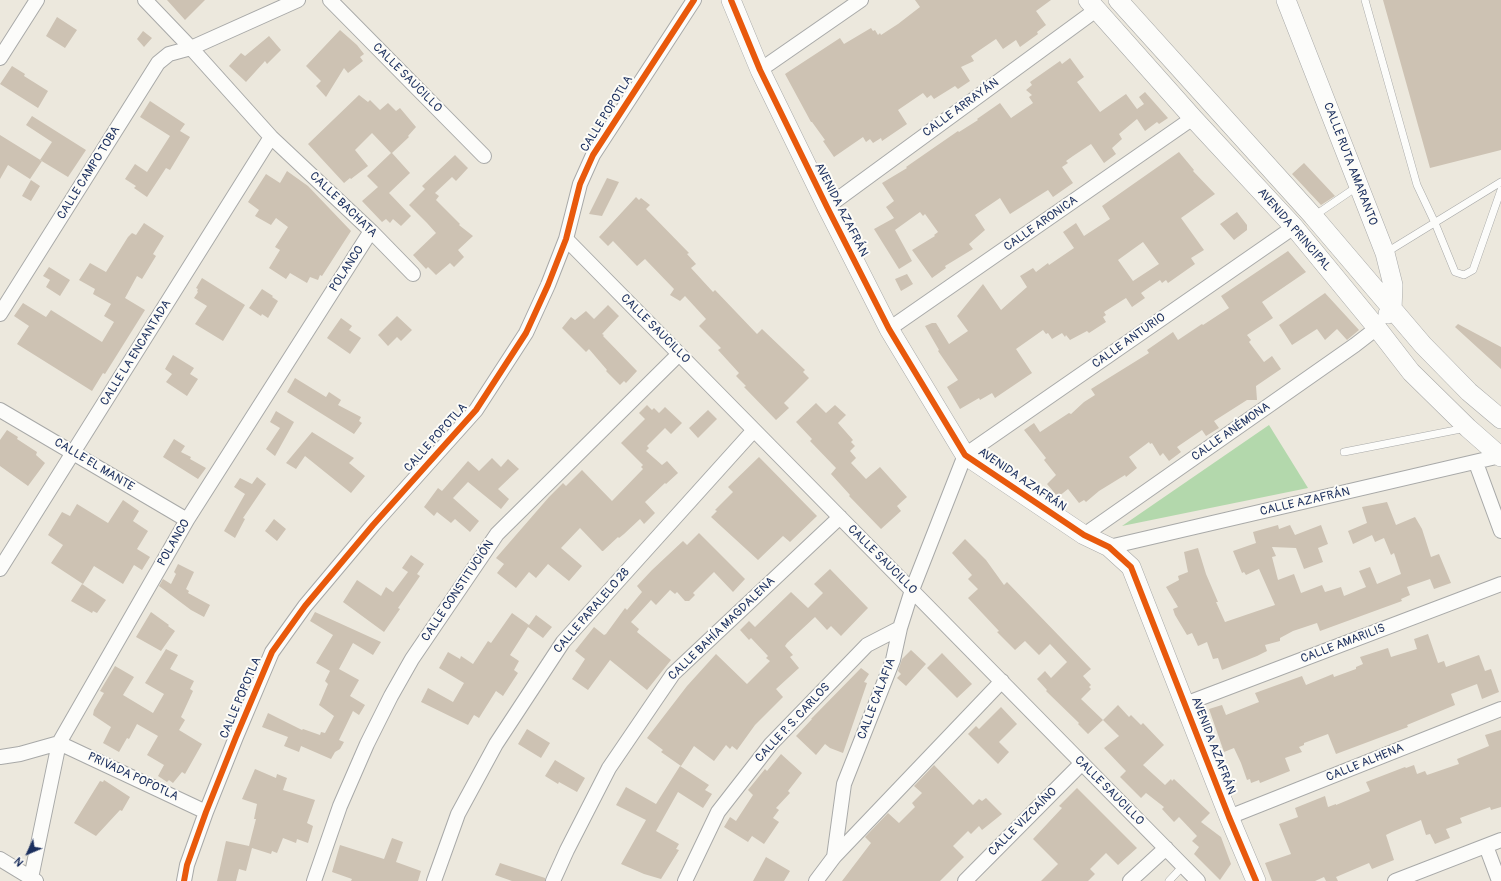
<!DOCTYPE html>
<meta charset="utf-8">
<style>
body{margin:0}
#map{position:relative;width:1501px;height:881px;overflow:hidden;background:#ece8dd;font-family:Pangolin,sans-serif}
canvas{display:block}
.north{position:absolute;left:8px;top:833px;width:40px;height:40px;-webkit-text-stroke:3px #fdfcf7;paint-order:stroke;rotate:226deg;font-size:11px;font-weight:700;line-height:16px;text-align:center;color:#1b2f5e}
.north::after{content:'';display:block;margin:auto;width:14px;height:18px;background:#1b2f5e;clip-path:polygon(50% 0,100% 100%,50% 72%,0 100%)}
</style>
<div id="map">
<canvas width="1501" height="881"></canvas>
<div class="north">N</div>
</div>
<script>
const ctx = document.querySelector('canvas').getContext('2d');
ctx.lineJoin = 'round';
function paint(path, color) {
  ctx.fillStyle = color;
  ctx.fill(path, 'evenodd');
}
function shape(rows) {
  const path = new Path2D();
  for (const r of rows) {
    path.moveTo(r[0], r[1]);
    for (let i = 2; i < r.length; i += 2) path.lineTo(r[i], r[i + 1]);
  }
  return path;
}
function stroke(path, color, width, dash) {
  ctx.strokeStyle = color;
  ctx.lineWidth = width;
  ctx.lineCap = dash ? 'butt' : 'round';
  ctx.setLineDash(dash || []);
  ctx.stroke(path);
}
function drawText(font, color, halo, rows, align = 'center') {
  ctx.font = font + ' Pangolin,sans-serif';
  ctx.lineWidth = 4;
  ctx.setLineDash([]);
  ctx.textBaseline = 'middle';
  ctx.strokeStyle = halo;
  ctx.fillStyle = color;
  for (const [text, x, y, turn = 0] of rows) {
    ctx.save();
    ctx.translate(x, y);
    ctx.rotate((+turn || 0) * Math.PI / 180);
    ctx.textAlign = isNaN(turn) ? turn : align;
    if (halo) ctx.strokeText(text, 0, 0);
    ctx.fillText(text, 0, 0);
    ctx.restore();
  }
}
const green = shape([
 [1269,425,1308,488,1122,526]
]);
const building = shape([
 [167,0,205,0,185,20],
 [915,0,1051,0,1036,11,1046,25,1037,32,1038,34,1020,47,1016,40,1003,49,996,39,971,56,974,61,961,67,970,81,958,89,955,86,934,99,931,95,927,98,923,93,898,110,907,124,882,141,881,138,873,143,870,139,866,142,863,137,834,157,823,141,825,140,812,122,811,122,785,74,840,38,844,44,871,28,873,31,875,30,878,35,880,33,881,35,898,24,920,7],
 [1383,0,1501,0,1501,150,1430,168],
 [57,17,77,30,65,48,46,36],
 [340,30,357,45,364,54,360,57,363,61,348,73,344,68,326,97,316,86,321,81,306,66],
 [143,31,152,38,144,47,137,39],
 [269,36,281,50,267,64,265,61,246,82,229,66,241,53,245,56],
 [1070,58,1084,77,1077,82,1100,112,1126,94,1137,109,1144,104,1139,97,1145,92,1168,118,1159,124,1157,122,1145,131,1137,119,1119,134,1122,139,1112,148,1116,154,1104,163,1091,144,1073,156,1066,161,1068,163,1062,167,1073,183,1053,197,1048,190,1010,214,1000,198,975,215,985,230,969,244,973,249,945,266,946,268,932,278,912,250,935,236,934,235,938,232,925,214,923,216,920,212,895,230,912,261,899,269,874,229,894,218,886,207,894,201,882,183,907,168,906,167,958,131,959,132,978,120,977,119,1000,103,1011,118,1033,103,1029,97,1032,95,1026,90,1032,85,1030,82,1060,61,1062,64],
 [12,66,25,74,24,76,48,91,38,108,0,84],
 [359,95,368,102,370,100,380,110,388,103,396,111,400,108,416,127,408,136,409,137,392,153,410,173,389,193,411,216,401,226,393,219,390,223,386,219,382,222,362,201,378,187,367,176,391,153,372,133,355,150,368,166,351,179,350,178,344,183,308,144],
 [150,101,185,124,180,131,190,137,170,170,166,168,147,197,134,188,136,186,125,179,135,164,147,172,170,136,140,117],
 [32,116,86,150,68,177,40,160,52,142,26,125],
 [0,135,42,161,30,179,8,165,0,179],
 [1179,152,1194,170,1193,171,1215,194,1181,218,1204,250,1191,258,1195,264,1168,283,1166,280,1162,283,1160,280,1141,293,1145,298,1132,307,1126,298,1104,312,1106,315,1103,317,1106,322,1089,333,1087,331,1070,340,1066,335,1065,337,1062,333,1052,339,1048,333,1046,334,1043,330,1016,349,1032,373,995,398,992,393,980,400,979,398,960,409,947,387,958,380,938,351,939,350,925,326,932,323,936,323,949,344,968,331,957,316,983,284,1001,310,1027,287,1020,276,1033,268,1036,272,1048,263,1049,265,1074,248,1063,232,1076,223,1084,236,1110,219,1102,206],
 [1143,242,1159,264,1133,281,1118,260],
 [455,155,468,168,456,181,452,177,435,193,439,196,436,200,460,224,459,225,473,236,458,250,464,257,454,267,450,263,436,275,428,267,426,269,413,255,436,233,427,223,409,205,425,189,422,186],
 [1304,163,1335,196,1321,205,1292,174],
 [287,171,308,186,351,231,322,276,320,275,318,280,310,277,307,283,290,273,286,279,269,268,280,250,275,247,288,227,276,218,271,225,255,216,259,210,248,202,266,174,280,183],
 [607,178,619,182,602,216,589,214],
 [31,180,40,186,31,201,22,196],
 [636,197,639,200,641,198,650,205,646,209,689,253,687,254,696,264,691,268,713,292,715,290,757,334,762,329,805,370,803,372,809,378,784,403,789,408,776,420,744,387,746,386,736,376,739,373,718,350,721,348,699,326,706,319,685,296,680,301,670,295,674,289,645,259,637,266,613,241,608,246,599,237],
 [1237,212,1247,225,1247,230,1234,240,1220,224],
 [144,223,164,236,153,254,156,256,142,279,137,276,125,298,145,310,105,374,103,373,92,391,17,344,29,326,14,316,23,303,46,317,51,310,102,342,114,322,104,316,111,304,93,294,95,289,79,280,90,263,106,272,128,237,132,233,136,235],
 [1288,251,1306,272,1262,302,1273,318,1247,335,1251,340,1249,342,1264,362,1272,356,1281,369,1256,386,1257,400,1247,400,1214,421,1219,428,1206,436,1202,430,1177,447,1181,452,1169,461,1163,453,1160,456,1152,443,1150,444,1149,442,1129,457,1137,468,1126,477,1125,475,1099,491,1086,502,1084,500,1079,503,1068,489,1058,497,1047,484,1056,475,1044,460,1046,458,1024,430,1034,423,1040,432,1069,413,1071,414,1084,402,1095,395,1091,389,1149,353,1147,350,1173,332,1178,340,1202,324,1203,325,1229,308,1221,296],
 [49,267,70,280,60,296,46,287,50,280,43,276],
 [907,274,913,284,901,291,895,279],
 [202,278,245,305,223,341,195,324,207,306,194,298,198,292,197,291,198,289,196,288],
 [262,289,273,296,272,297,278,301,268,318,262,314,261,316,249,308],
 [1325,293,1359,330,1347,340,1337,329,1325,340,1317,329,1292,345,1279,325],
 [608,305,619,316,602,334,604,335,603,336,637,371,626,383,624,381,620,385,606,371,607,370,589,349,586,352,562,328,571,317,575,320,586,311,594,319],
 [397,316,412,330,401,341,397,337,388,346,378,335],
 [341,318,352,326,349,330,361,338,350,354,327,338],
 [1458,324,1501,347,1501,369,1455,327],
 [173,355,194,368,190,374,198,379,187,396,166,382,172,374,165,369],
 [295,378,326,397,329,392,341,400,338,405,361,417,359,421,362,423,354,434,287,392],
 [816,403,826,413,835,405,846,415,838,423,853,440,851,442,855,446,850,451,856,458,851,463,866,479,880,467,907,497,897,506,901,511,881,529,849,496,850,495,831,474,836,468,810,441,812,439,796,422],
 [647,405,652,410,654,408,659,413,665,407,682,423,671,434,665,428,647,446,649,448,646,451,662,465,667,461,678,473,666,484,665,483,645,502,655,513,644,524,640,519,624,534,619,538,618,537,603,551,602,551,580,528,561,548,582,566,569,581,548,564,536,578,529,572,516,588,497,573,504,564,496,558,549,497,563,483,566,486,582,470,612,501,643,469,641,467,643,465,621,443,645,419,639,413],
 [708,410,717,419,698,438,689,428],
 [276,411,294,422,275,456,266,449,280,428,270,422],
 [7,430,18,437,17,439,37,452,36,455,45,463,28,486,0,466,0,440],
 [312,432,354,458,349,463,365,476,351,493,305,456,296,469,286,463],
 [174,439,185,446,181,452,191,457,190,459,206,468,198,479,163,457],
 [759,457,817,516,790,542,783,536,758,560,711,517,717,511,715,510,733,492,728,487],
 [492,458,501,467,508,459,519,469,498,489,509,499,501,509,468,482,453,498,479,521,470,532,455,519,451,523,437,512,434,516,424,507,438,488,442,491,468,461,479,471],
 [257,477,266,484,243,518,245,519,235,538,224,531,245,494,234,487,240,478,252,484],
 [123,500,139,511,133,521,148,531,137,549,150,557,142,570,134,565,123,584,94,566,83,584,51,563,63,545,48,535,62,512,70,516,77,504,108,523],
 [1387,502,1396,525,1415,517,1422,529,1431,557,1439,554,1451,583,1434,589,1430,579,1407,587,1410,595,1401,599,1402,601,1320,631,1317,623,1293,631,1280,638,1280,641,1265,645,1267,651,1257,656,1222,670,1218,658,1213,659,1207,642,1198,646,1192,633,1187,635,1175,615,1173,609,1178,607,1166,587,1179,580,1178,576,1188,572,1184,552,1198,548,1206,574,1218,602,1216,602,1225,622,1275,605,1259,569,1246,575,1244,572,1242,573,1233,551,1256,543,1253,532,1278,525,1279,529,1290,525,1295,535,1321,525,1328,544,1318,548,1323,562,1304,569,1296,548,1272,547,1276,556,1272,557,1278,580,1294,574,1301,593,1322,585,1325,592,1341,587,1344,596,1366,587,1359,571,1370,567,1377,584,1401,574,1394,553,1391,555,1384,538,1375,542,1372,535,1353,544,1348,531,1367,523,1362,507],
 [274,519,286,529,277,541,265,531],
 [699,533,745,579,733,592,714,572,693,593,695,595,689,601,685,601,677,592,675,594,670,590,656,605,651,600,631,622,639,629,637,632,671,660,647,690,610,660,588,690,572,679,585,659,575,651,594,627,604,635,606,634,625,608,627,610,642,592,637,586,652,570,683,541,687,545],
 [965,539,986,560,1004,585,1007,582,1091,669,1083,676,1091,685,1089,687,1091,689,1081,699,1103,720,1118,705,1129,717,1131,715,1141,725,1143,723,1164,745,1143,765,1165,785,1171,779,1172,781,1174,779,1210,813,1201,822,1221,837,1231,864,1220,880,1194,854,1199,847,1192,841,1197,836,1179,817,1174,822,1162,809,1164,807,1146,793,1141,798,1120,777,1126,771,1104,748,1119,736,1103,720,1088,734,1078,724,1079,723,1046,691,1047,690,1037,679,1045,671,1051,678,1067,662,1050,644,1039,655,1025,641,1015,650,997,632,999,631,968,598,978,589,968,579,972,575,952,553],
 [411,555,424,564,417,574,420,576,398,608,400,609,384,632,343,602,357,580,381,596,386,587,393,592,408,572,402,568],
 [178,564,194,572,186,589,189,591,188,593,210,605,204,617,191,610,159,586,163,579,171,584,176,574,174,572],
 [830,569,868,608,841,636,831,626,827,630,815,617,787,643,785,646,793,655,790,657,799,668,776,689,783,697,755,725,737,750,732,746,730,749,726,745,714,761,694,746,681,766,661,752,663,750,647,738,687,686,716,654,747,684,770,661,766,658,768,656,751,638,749,640,740,630,749,621,755,627,791,592,808,608,823,593,814,584],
 [82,584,106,600,97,613,93,611,92,613,71,601],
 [151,612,169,625,168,626,175,631,161,651,136,637],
 [315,612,381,642,373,655,353,643,339,669,359,680,350,696,365,705,359,715,353,711,339,740,344,742,340,749,335,752,331,759,301,746,299,752,284,746,288,737,262,727,268,713,302,730,303,729,320,735,321,732,325,733,334,716,319,705,328,684,325,681,330,671,316,663,333,635,310,621],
 [512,613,529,625,536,615,552,627,543,638,528,627,510,655,519,661,514,670,518,673,503,696,496,691,479,718,474,715,468,725,421,702,428,688,453,702,464,683,439,668,448,652,460,659,461,656,473,664,488,641,491,643],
 [1428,634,1438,663,1444,661,1446,667,1479,655,1485,671,1491,669,1499,692,1482,699,1477,684,1451,694,1455,705,1407,725,1408,727,1336,754,1328,734,1304,743,1304,745,1299,747,1302,752,1285,758,1290,771,1260,783,1259,780,1251,783,1250,779,1247,780,1241,763,1234,748,1224,752,1209,709,1222,705,1226,715,1259,702,1255,693,1302,676,1306,685,1333,674,1334,677,1356,669,1356,667,1363,664,1360,657,1388,648,1391,657,1417,649,1414,639],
 [166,649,178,655,170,669,194,681,190,689,193,691,181,717,185,720,179,730,202,744,185,774,182,772,173,783,169,780,167,782,158,776,164,765,147,755,158,736,137,724,129,739,127,738,119,752,103,743,111,727,93,715,94,710,104,693,100,691,115,666,134,677,123,695,153,713,164,694,145,683],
 [911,650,926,664,906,686,897,678,901,674,898,671,902,659],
 [942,653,972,684,957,698,927,668],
 [861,668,869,674,864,682,867,683,843,753,830,748,825,744,816,755,796,736,812,719,811,719],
 [1001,707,1017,724,999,742,1009,752,998,764,968,734,976,726,979,729],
 [527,729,550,743,541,758,518,744],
 [1501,730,1501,807,1491,810,1490,807,1460,818,1462,823,1446,829,1450,838,1435,844,1430,834,1426,835,1421,820,1392,832,1386,835,1394,860,1372,869,1369,863,1336,877,1338,881,1326,881,1324,877,1315,881,1272,881,1265,863,1291,854,1279,824,1298,817,1295,808,1325,796,1328,807,1336,804,1336,805,1370,791,1366,782,1405,767,1406,768,1414,765,1417,774,1425,771,1427,775,1459,764,1457,759,1489,746,1485,735],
 [781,754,802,773,788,791,790,793,776,808,779,810,773,818,779,822,764,844,752,836,748,842,724,827,730,817,736,821,753,795,748,790,765,769,767,771],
 [555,760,585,778,577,792,559,782,558,784,545,776],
 [934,765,973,805,979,799,982,801,986,798,1002,814,982,830,979,826,971,834,968,831,953,846,964,857,940,881,842,881,871,843,865,837,888,813,899,823,915,807,912,803,922,793,914,786],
 [680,766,709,785,705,790,712,794,703,808,678,792,656,831,679,844,676,849,679,850,661,879,644,874,621,864,646,820,616,805,626,787,656,804],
 [255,769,276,778,277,774,287,778,283,790,315,800,307,823,313,826,311,833,308,843,297,839,296,843,283,838,277,853,272,851,271,854,252,848,246,871,239,869,236,881,217,881,226,841,249,846,256,819,254,819,257,804,242,799],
 [104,780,130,797,122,811,120,810,96,836,74,823,100,781,103,782],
 [1077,788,1137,848,1118,865,1106,853,1090,869,1095,874,1088,881,1041,881,1058,864,1033,839,1062,808,1059,806],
 [392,838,403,842,396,862,421,871,418,881,351,881,352,879,332,872,340,845,384,859],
 [766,857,790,871,784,881,753,881],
 [500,863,545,878,545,881,512,881,495,875]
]);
const lane = shape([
 [1365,0,1417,185,1435,223,1455,272,1464,275,1473,270,1501,190],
 [1314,216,1358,186],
 [1387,252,1501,182],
 [1344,452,1466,428],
 [1169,881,1183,866]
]);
const street = shape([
 [145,0,191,48,271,137,371,231,413,274],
 [330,0,484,156],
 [0,58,37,0],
 [760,70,861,0],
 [827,207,1096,10],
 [566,239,1198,881],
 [0,314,158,63,169,54,191,48,298,0],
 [889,329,1193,118],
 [0,410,187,520],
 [1476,463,1501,531],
 [1084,535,1355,345,1377,328],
 [1109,547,1500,456],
 [0,569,271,137],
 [1185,704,1501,584],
 [0,757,20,754,59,743,206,812],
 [1229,817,1501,709],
 [1486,846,1499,881],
 [834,857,844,784,893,660,900,628,912,590,965,455,1294,227],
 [0,859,36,881],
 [31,878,59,743,187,520,371,231],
 [184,881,187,865,206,812,236,737,272,652,305,606,373,525,476,410,526,333,548,285,566,239,580,184,593,155,694,0],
 [314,881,340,806,367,744,391,696,412,659,497,534,679,354],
 [434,881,458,814,496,744,563,642,754,430],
 [553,881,567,850,609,768,673,674,840,517],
 [685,881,718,812,771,744,867,645,900,628],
 [816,881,834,857,1002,681],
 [965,881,1082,763],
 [1130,881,1166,848],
 [1395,881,1501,840]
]);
const secondary = shape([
 [731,0,760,70,827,207,889,329,965,455,1084,535,1109,547,1131,567,1229,817,1256,881],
 [1088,0,1193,118,1294,227,1377,328,1411,372,1468,428,1501,457],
 [1118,0,1313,216,1423,345,1469,392,1501,419],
 [1286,0,1385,253,1393,285,1392,309,1388,314]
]);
const cycleway = shape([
 [731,0,760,70,827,207,889,329,965,455,1084,535,1109,547,1131,567,1229,817,1256,881],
 [184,881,187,865,206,812,236,737,272,652,305,606,373,525,476,410,526,333,548,285,566,239,580,184,593,155,694,0]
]);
const streetNames = [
 ["CALLE SAUCILLO",407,78,45],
 ["CALLE ARRAYÁN",961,108,-36],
 ["CALLE POPOTLA",607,114,-58],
 ["CALLE RUTA AMARANTO",1350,164,69],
 ["CALLE CAMPO TOBA",89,173,-58],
 ["CALLE BACHATA",343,205,44],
 ["AVENIDA AZAFRÁN",841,210,63],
 ["CALLE ARONICA",1041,224,-35],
 ["AVENIDA PRINCIPAL",1294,230,49],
 ["POLANCO",347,269,-57],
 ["CALLE SAUCILLO",655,329,45],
 ["CALLE ANTURIO",1129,341,-35],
 ["CALLE LA ENCANTADA",136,353,-58],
 ["CALLE ANÉMONA",1231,432,-35],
 ["CALLE POPOTLA",436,438,-48],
 ["CALLE EL MANTE",94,465,31],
 ["AVENIDA AZAFRÁN",1022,480,34],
 ["CALLE AZAFRÁN",1305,502,-13],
 ["POLANCO",174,543,-60],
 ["CALLE SAUCILLO",882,560,45],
 ["CALLE CONSTITUCIÓN",458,591,-56],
 ["CALLE PARALELO 28",592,611,-49],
 ["CALLE BAHÍA MAGDALENA",722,629,-44],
 ["CALLE AMARILIS",1343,644,-21],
 ["CALLE POPOTLA",241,698,-67],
 ["CALLE CALAFIA",877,699,-69],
 ["CALLE P. S. CARLOS",793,723,-47],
 ["AVENIDA AZAFRÁN",1213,746,69],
 ["CALLE ALHENA",1365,763,-22],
 ["PRIVADA POPOTLA",133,777,25],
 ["CALLE SAUCILLO",1109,791,45],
 ["CALLE VIZCAÍNO",1023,822,-45]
];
paint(green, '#b3d8ac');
paint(building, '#cdc2b3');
stroke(lane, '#a8a9a8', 8);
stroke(street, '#a8a9a8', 16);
stroke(secondary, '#a8a9a8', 20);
stroke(lane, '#fcfcfa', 7);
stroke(street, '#fcfcfa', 14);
stroke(secondary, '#fcfcfa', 19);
stroke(cycleway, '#e8590c', 6);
drawText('12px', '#1b2f5e', '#fdfcf7', streetNames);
</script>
